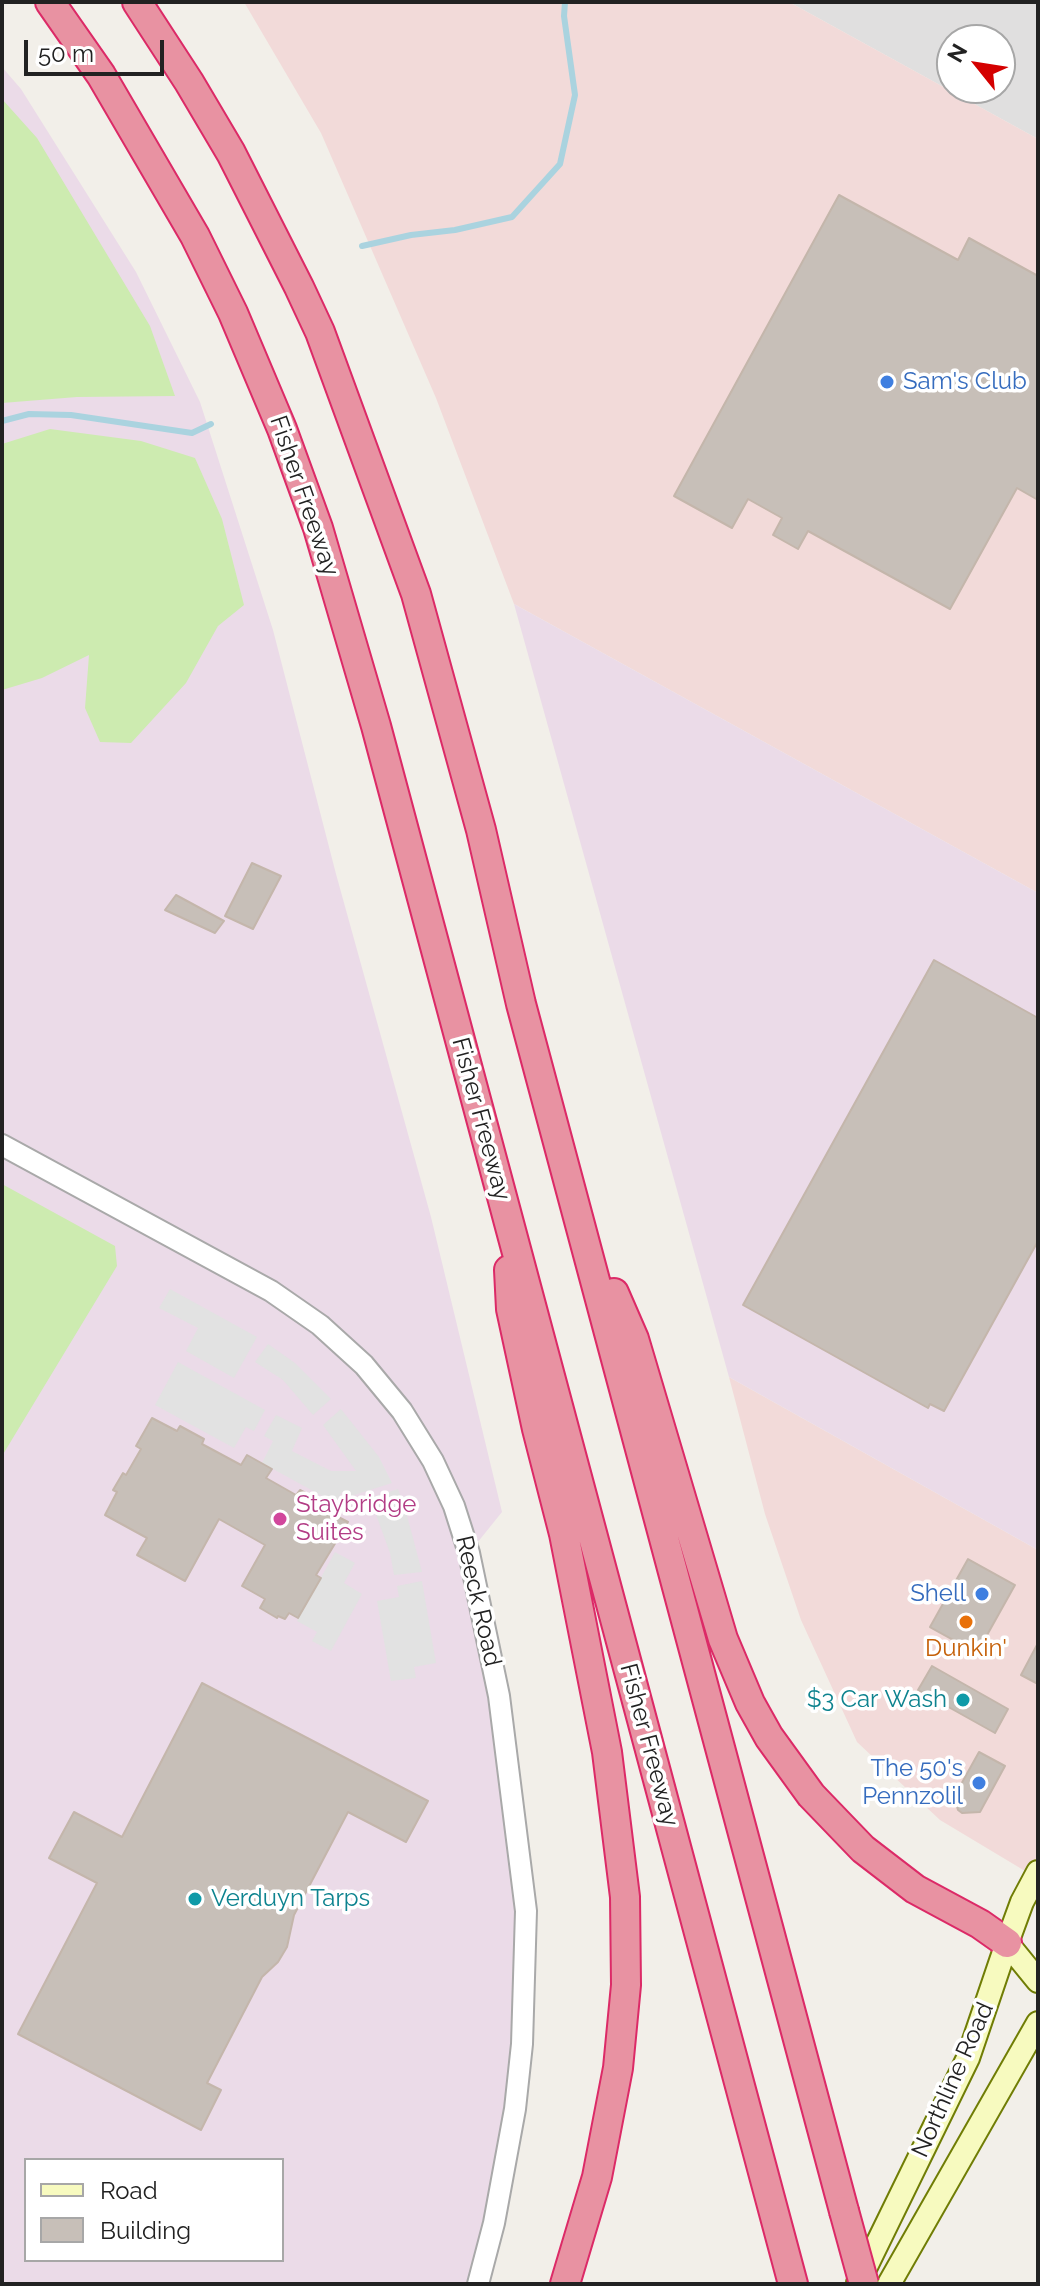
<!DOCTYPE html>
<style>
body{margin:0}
#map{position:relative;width:1040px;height:2286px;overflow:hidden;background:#f2efe9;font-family:Raleway,sans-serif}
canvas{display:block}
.frame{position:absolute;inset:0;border:4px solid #222;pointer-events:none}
.legend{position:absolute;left:24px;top:2158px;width:260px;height:104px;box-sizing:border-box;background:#fff;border:2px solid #a7a7a7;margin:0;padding:10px 14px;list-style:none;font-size:24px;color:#222}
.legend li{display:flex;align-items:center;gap:16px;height:40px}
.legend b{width:40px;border:2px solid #a7a7a7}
.north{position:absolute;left:936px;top:24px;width:80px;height:80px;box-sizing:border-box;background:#fff;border:2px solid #a7a7a7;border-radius:50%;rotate:300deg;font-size:22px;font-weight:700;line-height:32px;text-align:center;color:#222}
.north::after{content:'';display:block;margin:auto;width:28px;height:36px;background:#d40000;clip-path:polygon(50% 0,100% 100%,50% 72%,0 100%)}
.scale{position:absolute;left:24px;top:40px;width:140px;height:36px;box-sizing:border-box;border:4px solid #222;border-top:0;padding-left:10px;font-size:24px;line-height:28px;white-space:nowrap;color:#222;-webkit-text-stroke:6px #fff;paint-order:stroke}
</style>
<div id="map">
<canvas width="1040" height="2286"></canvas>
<div class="frame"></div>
<ul class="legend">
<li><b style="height:10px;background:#f7fabf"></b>Road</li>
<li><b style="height:22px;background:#c7bfb8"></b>Building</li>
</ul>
<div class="north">N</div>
<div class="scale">50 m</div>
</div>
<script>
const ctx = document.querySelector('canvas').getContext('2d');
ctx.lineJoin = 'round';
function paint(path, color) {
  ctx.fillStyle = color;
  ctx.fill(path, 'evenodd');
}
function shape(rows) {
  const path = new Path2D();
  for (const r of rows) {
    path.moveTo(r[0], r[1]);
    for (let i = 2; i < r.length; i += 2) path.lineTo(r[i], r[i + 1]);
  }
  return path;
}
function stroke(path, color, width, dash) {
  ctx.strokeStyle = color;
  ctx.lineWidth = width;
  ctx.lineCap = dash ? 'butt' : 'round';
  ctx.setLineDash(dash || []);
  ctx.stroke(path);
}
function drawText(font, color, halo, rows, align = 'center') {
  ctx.font = font + ' Raleway,sans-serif';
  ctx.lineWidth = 7;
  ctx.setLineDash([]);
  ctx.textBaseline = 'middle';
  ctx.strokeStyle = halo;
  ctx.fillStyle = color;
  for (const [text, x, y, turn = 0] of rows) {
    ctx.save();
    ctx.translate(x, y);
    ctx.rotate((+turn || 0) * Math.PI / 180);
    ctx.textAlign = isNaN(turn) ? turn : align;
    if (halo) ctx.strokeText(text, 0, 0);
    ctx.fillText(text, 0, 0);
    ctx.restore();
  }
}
const residential = shape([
 [789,2,1038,2,1038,139],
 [952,40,1000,40,1000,88,952,88]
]);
const commercial = shape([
 [244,2,789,2,1038,139,1038,893,514,604,436,398,321,133],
 [729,1377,1038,1550,1038,1872,1035,1877,940,1820,857,1742,801,1620,765,1514]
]);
const industrial = shape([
 [2,67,21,89,136,272,200,402,273,630,336,874,431,1217,502,1512,469,1553,499,1696,526,1978,478,2284,2,2284],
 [26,2160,282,2160,282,2260,26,2260],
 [514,604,1038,893,1038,1550,729,1377]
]);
const grass = shape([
 [2,99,37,138,150,326,175,396,77,397,2,403],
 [50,429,141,441,195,458,222,519,244,605,218,626,186,683,131,743,100,742,85,708,89,655,42,678,2,690,2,444],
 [2,1184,115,1246,117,1266,2,1456]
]);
const parking = shape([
 [170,1289,257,1337,234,1378,186,1351,198,1328,159,1308],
 [268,1344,295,1363,331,1399,313,1415,283,1380,255,1362],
 [178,1362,265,1410,254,1431,246,1427,234,1448,155,1405],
 [341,1409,379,1457,392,1483,351,1496,342,1492,335,1503,262,1463,273,1441,264,1436,276,1415,302,1428,292,1451,331,1471,356,1471,323,1425],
 [398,1489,405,1508,422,1572,394,1575,390,1553,370,1498],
 [335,1552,355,1563,344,1583,362,1594,331,1651,312,1641,317,1632,297,1621],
 [422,1581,436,1663,414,1667,416,1678,391,1681,377,1601,399,1597,397,1586]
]);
const stream = shape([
 [362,246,411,235,455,230,512,217,560,164,575,95,564,16,565,2],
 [2,421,29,414,71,415,192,433,211,424]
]);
const building = shape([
 [839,195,958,260,969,238,1038,276,1038,500,1017,488,950,609,808,531,798,549,773,535,782,518,748,499,732,528,674,496,839,195],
 [252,863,281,876,253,929,225,916,252,863],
 [176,895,224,921,215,933,165,910,176,895],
 [934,960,1038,1018,1038,1241,944,1411,930,1404,928,1408,743,1305,934,960],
 [152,1418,177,1431,180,1426,204,1439,202,1444,241,1465,247,1455,272,1469,266,1478,296,1495,300,1490,324,1503,321,1508,348,1522,316,1575,321,1578,298,1618,289,1613,285,1619,278,1616,277,1618,260,1608,265,1599,242,1586,265,1545,219,1519,185,1581,137,1555,147,1538,105,1515,117,1492,113,1490,123,1473,126,1475,141,1449,136,1446,152,1418],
 [968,1559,1015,1585,977,1653,930,1627,968,1559],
 [1038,1643,1038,1684,1021,1675,1038,1643],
 [932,1666,1008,1709,995,1733,918,1690,932,1666],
 [202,1683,428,1801,406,1842,348,1812,294,1915,287,1947,278,1962,262,1977,207,2083,221,2090,201,2130,18,2034,97,1883,49,1858,74,1812,122,1837,202,1683],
 [979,1752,1005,1766,980,1812,962,1813,958,1810,954,1797,979,1752]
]);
const tertiary = shape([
 [2,1145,271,1291,320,1325,364,1365,402,1411,433,1461,454,1506,469,1553,499,1696,526,1911,522,2044,515,2109,494,2223,478,2284]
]);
const secondary = shape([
 [1007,1943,1038,1981],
 [858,2283,968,2058,1007,1943,1022,1902,1038,1872],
 [889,2284,1038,2023]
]);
const motorway = shape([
 [50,2,101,75,195,236,233,313,282,429,318,528,376,726,793,2284],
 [137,2,189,82,231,153,299,287,320,332,416,594,481,830,521,1004,844,2211],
 [509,1270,511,1309,537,1429,564,1534,607,1752,625,1897,626,1985,618,2068,597,2177,565,2284],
 [614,1293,634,1339,723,1639,750,1703,769,1737,811,1795,863,1849,915,1889,980,1924,1007,1943]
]);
const motorwayBridge = shape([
 [844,2211,864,2284]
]);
const markers = [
 [887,382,8,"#3f7fe0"],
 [280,1519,8,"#d1479c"],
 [982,1594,8,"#3f7fe0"],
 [966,1622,8,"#e8710a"],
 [963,1700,8,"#0f9aa8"],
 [979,1783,8,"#3f7fe0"],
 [195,1899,8,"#0f9aa8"]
];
const shopNames = [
 ["Sam's Club",903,382,"left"],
 ["Shell",966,1594],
 ["The 50's",963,1769],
 ["Pennzolil",963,1797]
];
const streetNames = [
 ["Fisher Freeway",304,496,71],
 ["Fisher Freeway",481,1119,75],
 ["Reeck Road",478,1601,77],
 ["Fisher Freeway",649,1745,75],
 ["Northline Road",953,2080,-66]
];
const hotelNames = [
 ["Staybridge",296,1505],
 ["Suites",296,1533]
];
const foodNames = [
 ["Dunkin'",966,1649]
];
const cultureNames = [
 ["$3 Car Wash",947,1700],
 ["Verduyn Tarps",211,1899,"left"]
];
paint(residential, '#e0dfdf');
paint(commercial, '#f2dad9');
paint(industrial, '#ebdbe8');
paint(grass, '#cdebb0');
paint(parking, '#e2e2e2');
stroke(stream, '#aad3df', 6);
paint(building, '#c7bfb8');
stroke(building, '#c4b6ab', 2);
stroke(tertiary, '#a9a9a9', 24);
stroke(secondary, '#707d05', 26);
stroke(motorway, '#dc2a67', 32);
stroke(tertiary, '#fff', 20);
stroke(secondary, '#f7fabf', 22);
stroke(motorway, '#e892a2', 28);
stroke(motorwayBridge, '#dc2a67', 32, []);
stroke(motorwayBridge, '#e892a2', 28);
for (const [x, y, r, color] of markers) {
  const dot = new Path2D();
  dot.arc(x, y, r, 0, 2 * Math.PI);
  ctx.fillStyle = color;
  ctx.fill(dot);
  stroke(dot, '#fff', 3);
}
drawText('24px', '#366cbe', '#fff', shopNames, 'right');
drawText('24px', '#222', '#fff', streetNames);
drawText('24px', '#b23c85', '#fff', hotelNames, 'left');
drawText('24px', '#c56008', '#fff', foodNames);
drawText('24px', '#0d838f', '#fff', cultureNames, 'right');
</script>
